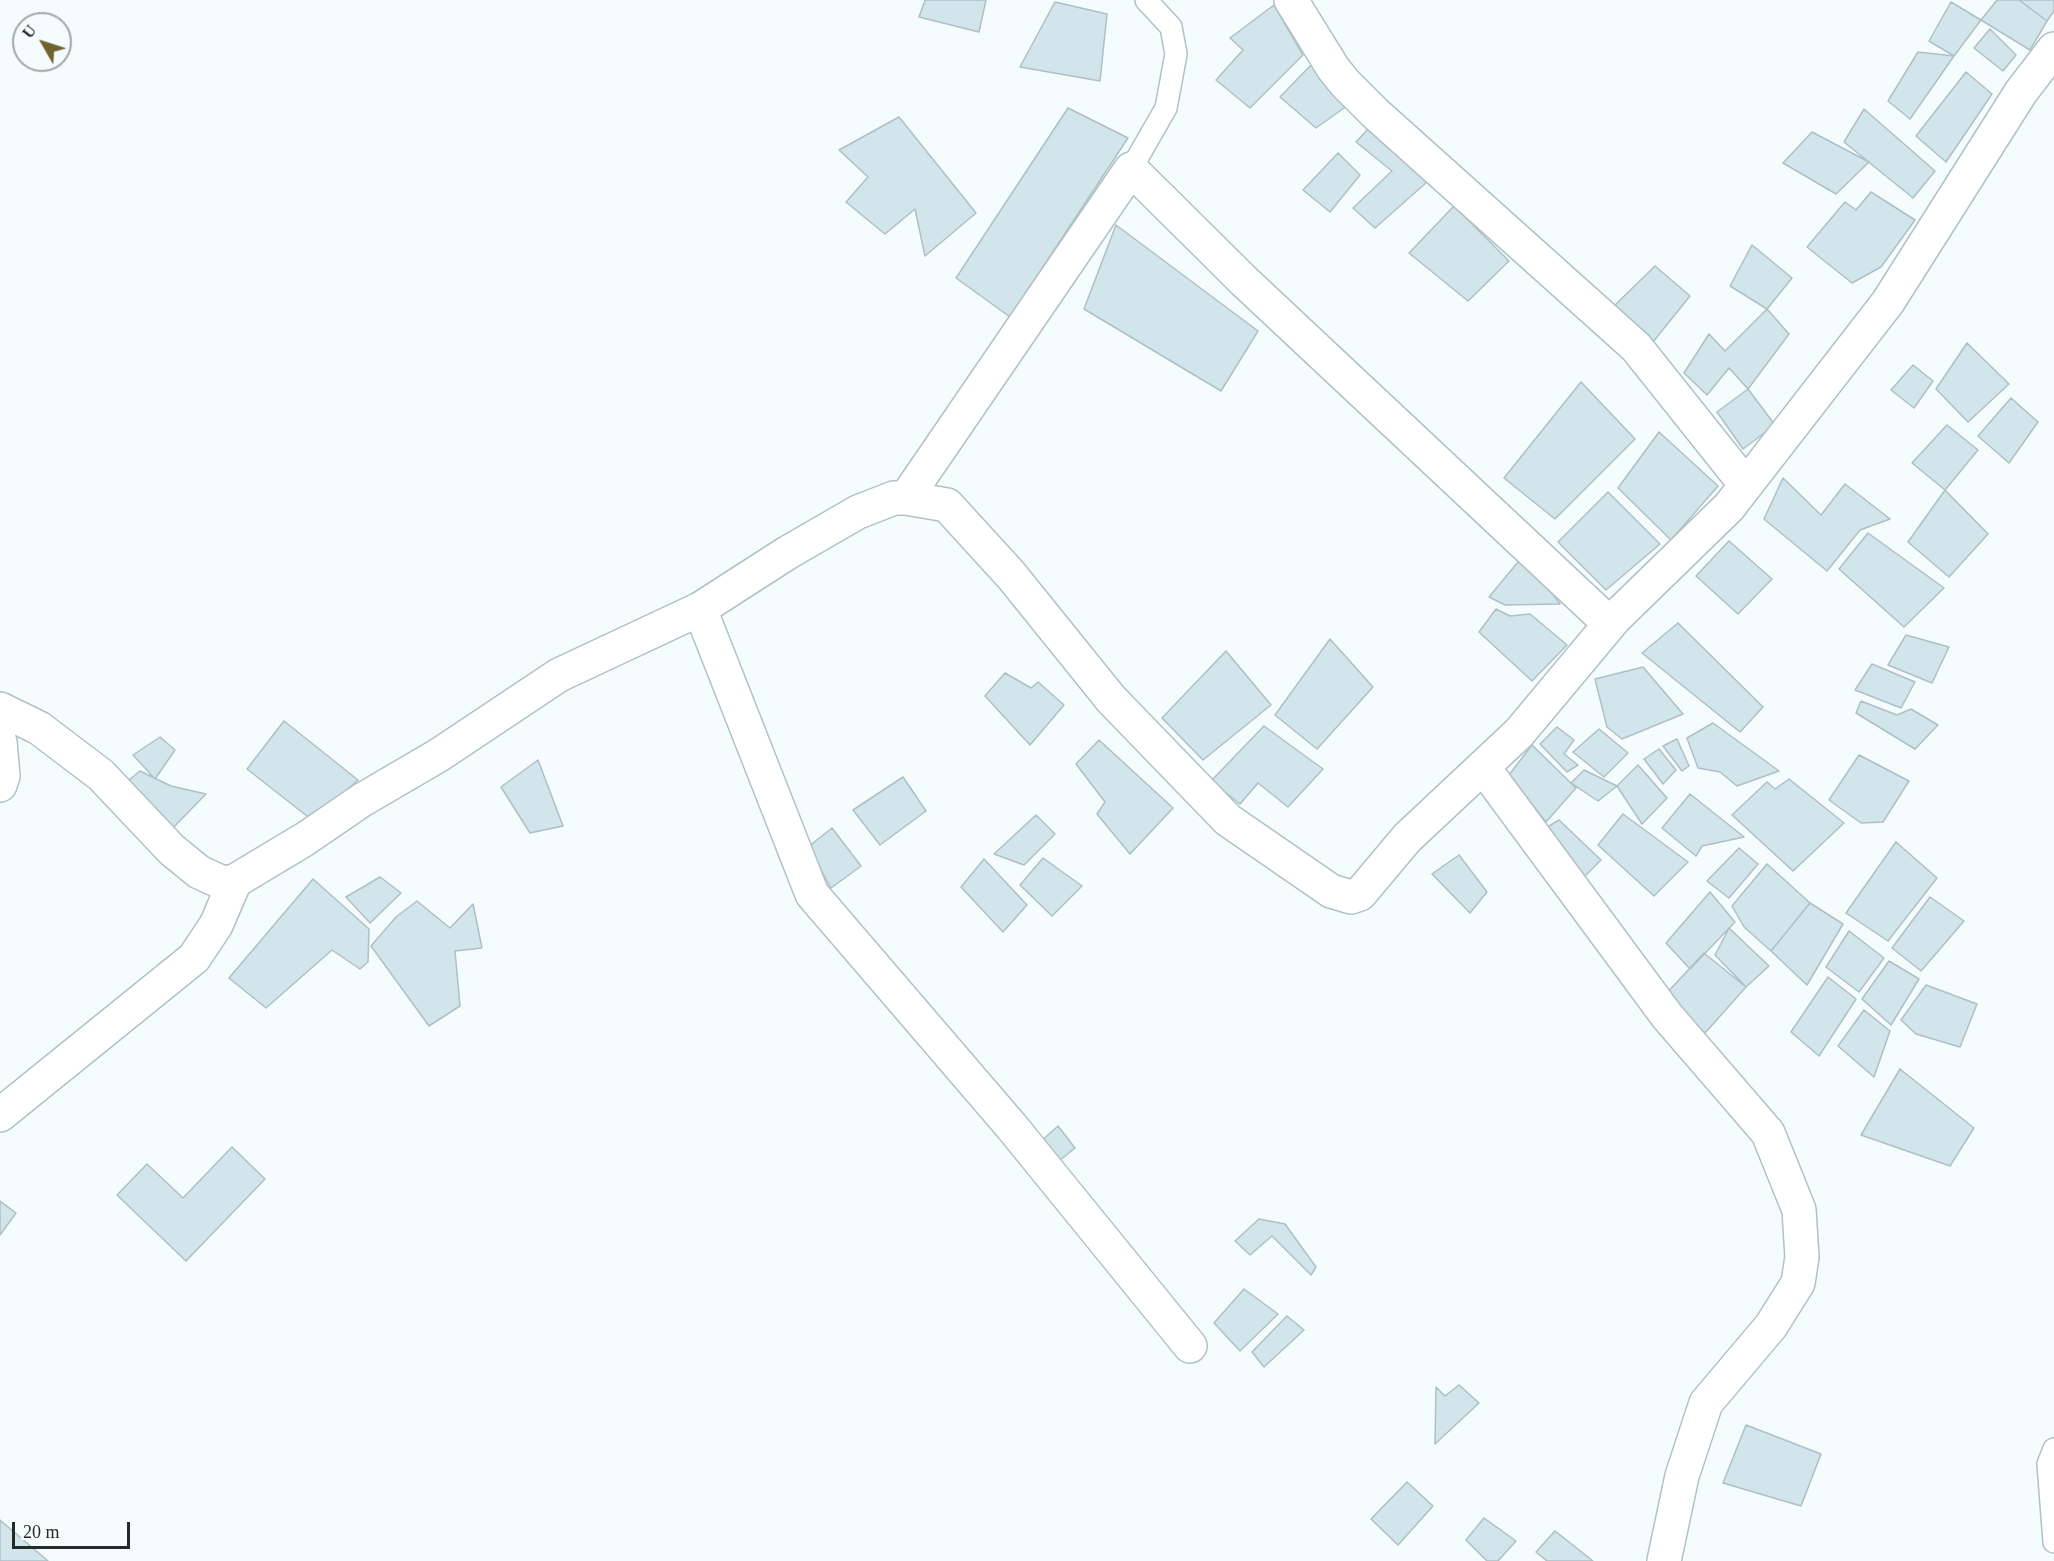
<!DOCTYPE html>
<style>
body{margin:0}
#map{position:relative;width:2054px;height:1561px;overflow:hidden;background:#f4fcfe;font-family:Georgia,serif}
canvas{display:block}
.north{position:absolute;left:12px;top:12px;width:60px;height:60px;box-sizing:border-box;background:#f4fcfe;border:2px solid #a0a8aa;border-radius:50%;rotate:309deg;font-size:16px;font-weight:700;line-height:24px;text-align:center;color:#232a2c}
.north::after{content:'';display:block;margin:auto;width:21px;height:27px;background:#706330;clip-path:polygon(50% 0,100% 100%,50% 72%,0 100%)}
.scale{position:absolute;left:12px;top:1522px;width:118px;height:27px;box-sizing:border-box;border:3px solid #232a2c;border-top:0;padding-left:8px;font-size:18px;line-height:21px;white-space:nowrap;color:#232a2c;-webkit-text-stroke:4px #f4fcfe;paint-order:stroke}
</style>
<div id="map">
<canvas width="2054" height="1561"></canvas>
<div class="north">U</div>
<div class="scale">20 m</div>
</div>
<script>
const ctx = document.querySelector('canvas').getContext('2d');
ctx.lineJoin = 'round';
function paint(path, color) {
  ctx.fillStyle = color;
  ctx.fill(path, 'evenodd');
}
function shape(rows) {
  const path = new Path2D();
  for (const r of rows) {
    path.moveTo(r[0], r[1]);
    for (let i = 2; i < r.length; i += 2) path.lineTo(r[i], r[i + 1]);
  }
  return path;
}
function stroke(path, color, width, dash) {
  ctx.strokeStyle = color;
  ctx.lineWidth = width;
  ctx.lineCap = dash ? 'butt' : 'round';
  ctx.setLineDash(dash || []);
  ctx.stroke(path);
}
const building = shape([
 [925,0,986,0,979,32,919,17,925,0],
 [1997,0,2019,0,2047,21,2030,50,1981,20,1997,0],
 [2019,0,2054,0,2054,11,2047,21,2019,0],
 [1055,2,1107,14,1100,81,1020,67,1055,2],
 [1951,2,1981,20,1954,56,1929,41,1951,2],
 [1274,5,1303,55,1250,108,1216,80,1243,50,1230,38,1274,5],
 [1990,29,2016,55,2003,71,1974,48,1990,29],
 [1918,52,1954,56,1910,119,1888,101,1918,52],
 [1311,65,1358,98,1316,128,1280,97,1311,65],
 [1966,72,1992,94,1946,162,1916,136,1966,72],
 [1068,108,1128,138,1010,317,956,278,1068,108],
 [1864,109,1935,171,1913,198,1844,142,1864,109],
 [899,117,976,213,925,256,915,209,885,234,846,202,868,177,839,150,899,117],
 [1369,128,1427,182,1375,228,1353,208,1392,171,1356,142,1369,128],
 [1812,132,1869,162,1836,194,1783,163,1812,132],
 [1338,153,1360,175,1330,212,1303,190,1338,153],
 [1871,192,1915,220,1881,267,1852,283,1807,247,1845,202,1856,210,1871,192],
 [1454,206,1509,261,1468,301,1409,253,1454,206],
 [1116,225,1258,331,1221,391,1084,309,1116,225],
 [1752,245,1792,278,1767,309,1730,286,1752,245],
 [1655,266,1690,296,1653,342,1611,309,1655,266],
 [1767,309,1789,334,1748,389,1729,368,1707,395,1684,373,1709,334,1725,351,1767,309],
 [1967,343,2009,384,1968,422,1936,389,1967,343],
 [1913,365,1933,381,1914,408,1891,390,1913,365],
 [1581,382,1635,439,1555,519,1504,478,1581,382],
 [1748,389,1775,425,1743,449,1717,412,1748,389],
 [2011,398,2038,422,2009,463,1978,436,2011,398],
 [1947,425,1978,450,1945,490,1912,463,1947,425],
 [1659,432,1718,486,1671,540,1618,488,1659,432],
 [1783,478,1821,515,1845,484,1890,519,1860,530,1827,571,1764,519,1783,478],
 [1945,490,1988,534,1949,577,1908,542,1945,490],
 [1608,492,1660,544,1606,590,1558,542,1608,492],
 [1868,533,1944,588,1904,627,1839,569,1868,533],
 [1729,541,1772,579,1738,614,1696,576,1729,541],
 [1518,562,1541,578,1560,604,1505,605,1489,597,1518,562],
 [1496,609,1510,616,1530,614,1567,645,1532,681,1479,632,1496,609],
 [1678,623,1763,707,1740,732,1642,653,1678,623],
 [1906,635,1949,647,1932,683,1888,665,1906,635],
 [1330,639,1373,687,1317,749,1275,715,1330,639],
 [1226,651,1271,705,1203,760,1162,718,1226,651],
 [1872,664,1915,682,1901,708,1855,690,1872,664],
 [1643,667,1683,714,1622,739,1607,727,1595,679,1643,667],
 [1005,673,1031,688,1038,682,1064,705,1030,745,985,696,1005,673],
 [1861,701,1897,715,1911,709,1938,725,1915,749,1856,713,1861,701],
 [284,721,358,780,312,820,247,769,284,721],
 [1713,723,1779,771,1737,786,1720,772,1698,768,1687,738,1713,723],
 [1264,726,1323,769,1288,807,1258,783,1240,804,1211,781,1264,726],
 [1557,727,1574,740,1564,754,1578,765,1567,772,1540,744,1557,727],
 [1599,729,1628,753,1604,777,1573,752,1599,729],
 [160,737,175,750,155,779,133,755,160,737],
 [1677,739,1689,766,1682,771,1663,746,1677,739],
 [1099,740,1173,808,1130,854,1097,814,1105,802,1076,764,1099,740],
 [1532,745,1576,788,1546,822,1509,775,1532,745],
 [1659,749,1676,770,1663,784,1644,759,1659,749],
 [1859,755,1909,781,1883,822,1861,823,1829,800,1859,755],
 [538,760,563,826,530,833,501,787,538,760],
 [1638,765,1667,798,1642,824,1617,786,1638,765],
 [1584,770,1617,786,1598,801,1571,783,1584,770],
 [140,771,171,786,206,794,170,831,124,784,140,771],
 [903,777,926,811,880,845,853,810,903,777],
 [1789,779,1844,823,1793,871,1732,815,1767,782,1775,789,1789,779],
 [1690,794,1744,837,1702,846,1696,856,1662,828,1690,794],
 [1623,814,1688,862,1654,896,1598,845,1623,814],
 [1036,815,1055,834,1024,865,994,854,1036,815],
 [1559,820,1601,860,1583,878,1541,831,1559,820],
 [832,828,861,866,831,888,808,847,832,828],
 [1896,842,1937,878,1888,941,1846,913,1896,842],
 [1739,848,1758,864,1729,898,1707,881,1739,848],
 [1459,855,1487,892,1470,913,1432,874,1459,855],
 [1043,858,1082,886,1052,916,1020,885,1043,858],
 [984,859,1027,905,1003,932,961,887,984,859],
 [1767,864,1810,903,1771,951,1744,927,1732,906,1767,864],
 [380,877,401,893,370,923,346,897,380,877],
 [313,879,369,929,368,962,360,969,332,950,266,1008,229,978,313,879],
 [1710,892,1735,922,1690,969,1666,943,1710,892],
 [1930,897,1964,921,1921,971,1892,948,1930,897],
 [417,901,450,928,473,904,482,948,455,951,460,1006,429,1026,371,946,396,917,417,901],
 [1810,903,1843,924,1807,985,1771,951,1810,903],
 [1729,928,1769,966,1746,987,1715,955,1729,928],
 [1849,931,1884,958,1859,992,1826,967,1849,931],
 [1704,953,1746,987,1705,1033,1664,996,1704,953],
 [1889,961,1919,979,1891,1025,1862,999,1889,961],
 [1828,977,1856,999,1819,1056,1791,1032,1828,977],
 [1926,985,1977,1004,1960,1047,1916,1034,1901,1020,1926,985],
 [1864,1010,1890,1031,1874,1077,1838,1046,1864,1010],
 [1900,1069,1974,1128,1950,1166,1861,1135,1900,1069],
 [1058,1126,1075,1148,1058,1162,1038,1144,1058,1126],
 [232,1147,265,1179,186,1261,117,1195,147,1164,183,1198,232,1147],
 [0,1201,16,1213,0,1235,0,1201],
 [1259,1219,1285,1224,1316,1267,1311,1275,1272,1236,1250,1255,1235,1241,1259,1219],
 [1244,1289,1278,1314,1240,1351,1214,1323,1244,1289],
 [1287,1316,1304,1330,1264,1367,1252,1352,1287,1316],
 [1459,1385,1479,1403,1435,1444,1436,1387,1445,1396,1459,1385],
 [1746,1425,1821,1454,1801,1506,1723,1483,1746,1425],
 [1407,1482,1433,1506,1398,1545,1371,1519,1407,1482],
 [1484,1518,1516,1541,1498,1561,1487,1561,1466,1540,1484,1518],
 [0,1520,48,1561,0,1561,0,1520],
 [1555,1531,1593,1561,1547,1561,1536,1552,1555,1531]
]);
const lane = shape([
 [1131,169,1166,108,1176,54,1171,27,1146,0],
 [2054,1449,2048,1464,2054,1542]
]);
const street = shape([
 [1291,0,1333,68,1345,83,1375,113,1636,347,1746,485],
 [906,498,1131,169,1244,281,1610,624],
 [700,609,812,894,1012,1127,1190,1346],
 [0,709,39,728,101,775,172,850,199,872,223,883,235,881,305,839,362,800,439,755,559,675,700,609,787,553,858,512,894,498,906,498,947,505,1011,575,1111,699,1228,820,1331,891,1351,897,1360,894,1407,838,1519,733,1615,618,1729,507,1888,302,2021,92,2054,49],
 [0,742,3,776,0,785],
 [1483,767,1667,1016,1768,1133,1799,1210,1802,1257,1798,1283,1771,1326,1706,1403,1682,1476,1664,1561],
 [0,1115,194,958,216,925,235,881]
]);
paint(building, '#d2e5ea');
stroke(building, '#aec0c5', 1.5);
stroke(lane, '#b0c2c7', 24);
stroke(street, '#b0c2c7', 36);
stroke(lane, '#fff', 21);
stroke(street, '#fff', 33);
</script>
